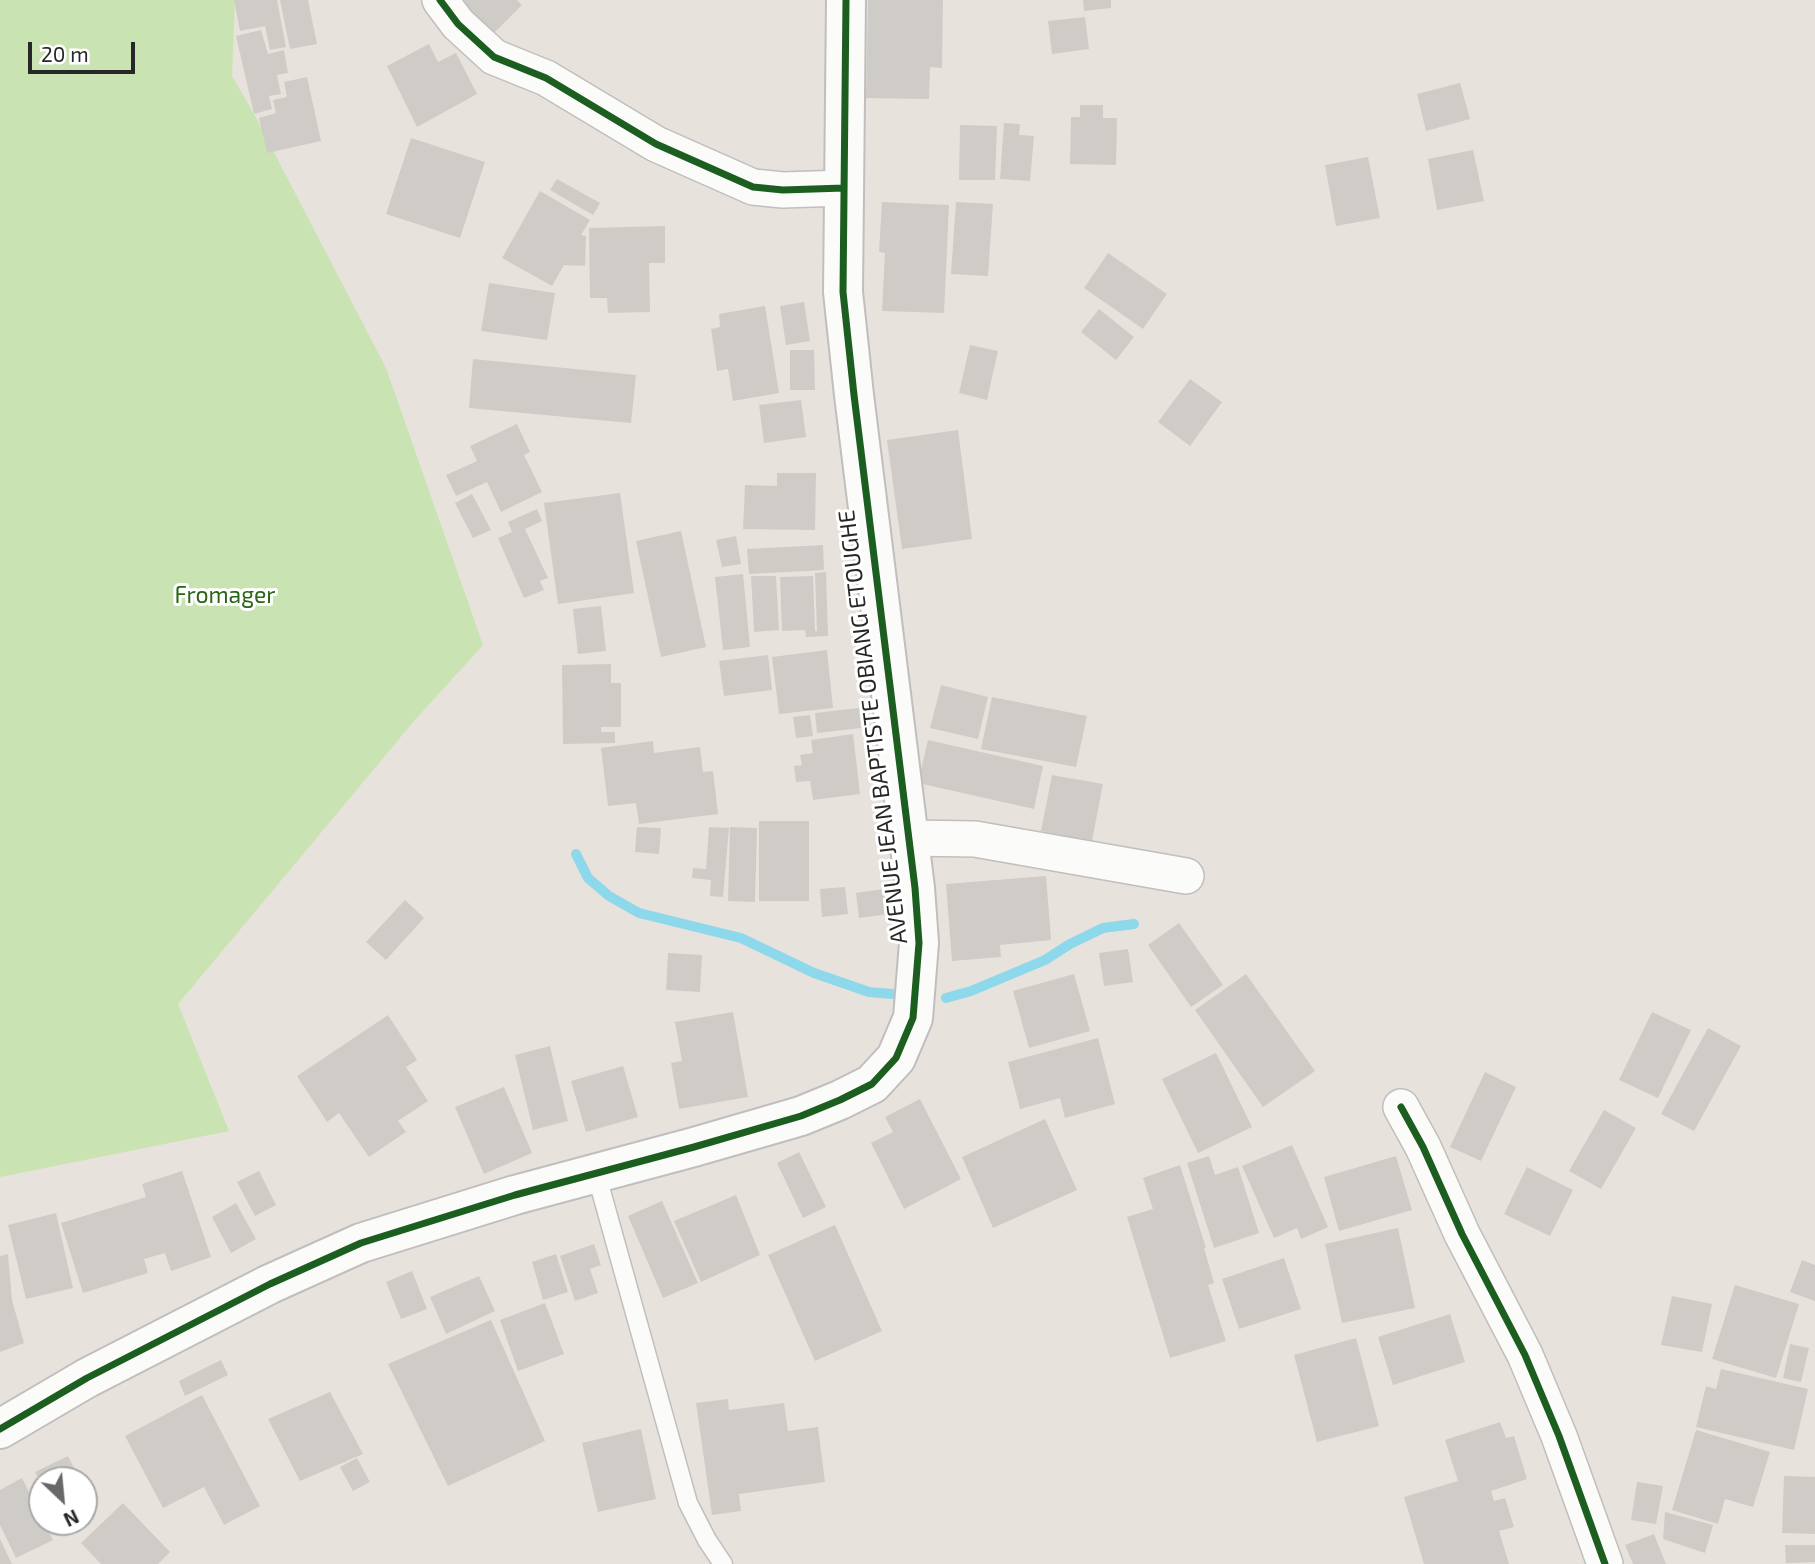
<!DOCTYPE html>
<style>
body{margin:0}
#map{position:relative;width:1815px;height:1564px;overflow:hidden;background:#e7e2dc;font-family:"Exo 2",sans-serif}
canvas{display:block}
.north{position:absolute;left:28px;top:1466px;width:70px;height:70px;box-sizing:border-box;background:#fff;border:2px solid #a9a9a9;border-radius:50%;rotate:154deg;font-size:19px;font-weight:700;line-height:28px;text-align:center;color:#272727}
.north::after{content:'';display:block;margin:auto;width:24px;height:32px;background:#6a6866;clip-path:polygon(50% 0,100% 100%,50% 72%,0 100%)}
.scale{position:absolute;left:28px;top:42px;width:107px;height:32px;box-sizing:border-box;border:4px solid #272727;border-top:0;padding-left:9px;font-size:21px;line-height:24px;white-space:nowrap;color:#272727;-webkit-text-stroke:5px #fff;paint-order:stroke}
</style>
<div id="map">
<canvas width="1815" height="1564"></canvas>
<div class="north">N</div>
<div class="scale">20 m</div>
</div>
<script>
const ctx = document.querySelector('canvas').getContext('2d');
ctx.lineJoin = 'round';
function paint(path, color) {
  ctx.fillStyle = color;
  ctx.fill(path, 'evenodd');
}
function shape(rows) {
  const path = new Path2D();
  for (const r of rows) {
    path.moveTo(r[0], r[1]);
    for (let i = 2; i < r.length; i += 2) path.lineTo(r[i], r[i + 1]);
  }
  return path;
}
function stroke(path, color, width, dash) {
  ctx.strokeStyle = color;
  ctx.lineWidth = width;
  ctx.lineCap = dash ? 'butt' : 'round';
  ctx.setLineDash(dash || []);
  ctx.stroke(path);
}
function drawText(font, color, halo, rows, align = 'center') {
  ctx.font = font + ' "Exo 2",sans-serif';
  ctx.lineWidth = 6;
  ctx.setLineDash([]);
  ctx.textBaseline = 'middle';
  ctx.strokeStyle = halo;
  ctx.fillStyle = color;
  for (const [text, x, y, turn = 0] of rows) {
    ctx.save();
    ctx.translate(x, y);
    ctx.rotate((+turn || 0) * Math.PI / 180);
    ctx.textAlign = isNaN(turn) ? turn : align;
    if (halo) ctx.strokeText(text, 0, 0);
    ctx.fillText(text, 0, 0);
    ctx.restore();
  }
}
const green = shape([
 [0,0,235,0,232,76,254,114,386,368,483,645,414,721,178,1004,229,1131,0,1177]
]);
const stream = shape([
 [576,854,588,878,609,896,639,913,741,938,814,973,869,992,892,994],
 [946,998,971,991,1045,960,1070,944,1103,928,1134,924]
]);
const building = shape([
 [234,0,277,0,286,47,270,50,265,26,240,31],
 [280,0,308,0,317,44,290,49],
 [455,0,517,0,522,5,491,36],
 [868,0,943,0,942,68,930,67,929,99,866,98],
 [1083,0,1111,0,1111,8,1084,11],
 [1085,17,1089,49,1052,54,1048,21],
 [261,30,268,54,284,50,288,73,277,75,281,94,269,96,272,109,254,114,236,36],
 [429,44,438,62,456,53,477,94,417,127,387,66],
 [307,77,321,141,267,153,259,118,276,113,273,100,287,97,284,82],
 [1460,83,1470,119,1426,131,1417,94],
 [1080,105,1103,105,1103,118,1117,118,1116,165,1070,164,1071,117,1080,117],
 [1004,123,1020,124,1019,135,1034,136,1030,181,1000,179],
 [960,125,997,126,995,180,959,180],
 [411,138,485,162,460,238,386,214],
 [1473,150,1484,201,1437,210,1428,159],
 [1368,157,1380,218,1336,226,1325,165],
 [557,179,600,203,593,215,550,190],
 [540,191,590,220,581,235,586,236,585,266,564,265,552,286,502,258],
 [882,202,949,205,944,313,882,311,885,253,879,252],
 [956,202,993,204,988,276,951,274],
 [665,226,665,263,649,263,650,312,608,313,607,298,590,298,589,228],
 [1108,253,1167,294,1143,329,1084,288],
 [489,283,555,293,547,340,481,331],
 [804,302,810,341,786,345,780,306],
 [765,306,779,393,733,401,728,369,717,371,711,329,720,327,719,314],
 [1099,309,1134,337,1116,360,1081,332],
 [970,345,998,351,987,400,959,393],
 [790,350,814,350,815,390,790,390],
 [473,359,636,375,631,423,469,408],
 [1190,379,1222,402,1190,446,1158,422],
 [801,400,806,437,764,443,759,405],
 [517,424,530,452,524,455,542,492,501,512,487,482,456,496,446,475,477,461,470,446],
 [958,430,972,539,902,549,887,440],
 [777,473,816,473,815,530,743,529,745,485,777,486],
 [620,493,634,593,558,604,544,503],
 [472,494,491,530,473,538,455,503],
 [537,509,542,521,525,529,548,578,540,581,544,590,524,598,498,538,512,532,508,522],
 [681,531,706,647,661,657,636,541],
 [736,536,741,564,722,567,716,540],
 [823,545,824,570,749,574,747,549],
 [826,572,828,636,806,637,805,630,782,631,780,577,813,576,815,631,817,631,815,573],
 [743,574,750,647,723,650,715,577],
 [751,576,776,576,779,630,754,632],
 [601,606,606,651,578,654,573,609],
 [827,650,833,708,779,714,772,657],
 [768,655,772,690,724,696,719,661],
 [611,664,611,683,621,683,621,727,601,727,601,732,615,732,615,743,563,744,562,665],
 [941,685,988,697,978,739,930,728],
 [992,697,1087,716,1076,767,981,749],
 [859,708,861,728,817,733,815,713],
 [810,715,813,736,796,738,793,717],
 [853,734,860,794,813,800,810,781,796,782,794,766,802,765,800,755,813,753,811,740],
 [928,740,1043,766,1034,809,918,783],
 [653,741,654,753,700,747,703,772,713,771,718,814,639,824,636,803,608,806,601,748],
 [1052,775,1103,784,1092,841,1041,831],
 [759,821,809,821,809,901,759,901],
 [637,827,661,828,659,854,635,852],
 [709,827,729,828,723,897,710,896,711,880,692,878,693,868,706,869],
 [730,827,757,828,755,902,728,901],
 [1046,876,1051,940,1000,945,1001,957,952,961,946,884],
 [845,887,848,914,822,917,820,889],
 [884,889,888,914,859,918,856,893],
 [405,900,424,918,386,960,366,942],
 [1179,923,1223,985,1191,1007,1148,945],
 [1128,949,1133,982,1104,986,1099,953],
 [668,953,702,955,700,992,666,990],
 [1074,974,1090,1031,1029,1048,1013,991],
 [1246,974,1315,1071,1263,1107,1195,1010],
 [733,1012,748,1097,679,1109,671,1063,682,1061,675,1022],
 [1652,1012,1691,1030,1658,1098,1619,1080],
 [388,1015,417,1060,406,1067,428,1101,398,1121,406,1132,369,1157,339,1113,327,1122,297,1076],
 [1708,1028,1741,1046,1694,1131,1661,1114],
 [1098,1038,1115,1104,1065,1118,1060,1098,1020,1109,1008,1062],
 [550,1046,568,1121,533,1130,515,1055],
 [1216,1053,1252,1127,1198,1153,1162,1079],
 [623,1066,638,1117,586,1132,571,1081],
 [1485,1072,1516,1087,1481,1161,1450,1147],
 [504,1087,532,1153,484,1174,455,1107],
 [920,1099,961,1179,904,1209,871,1143,893,1132,885,1117],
 [1604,1110,1636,1128,1601,1189,1569,1171],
 [1045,1119,1077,1190,993,1228,962,1157],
 [1292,1145,1328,1227,1301,1239,1297,1228,1274,1238,1242,1166],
 [799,1152,826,1207,803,1218,777,1163],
 [1209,1156,1215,1175,1238,1167,1259,1233,1214,1248,1187,1163],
 [1396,1156,1412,1210,1339,1231,1324,1177],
 [1180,1165,1206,1248,1204,1248,1214,1283,1208,1285,1226,1341,1170,1358,1127,1217,1153,1209,1143,1178],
 [1527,1167,1573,1190,1550,1236,1504,1214],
 [182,1171,211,1257,171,1271,165,1253,144,1259,148,1273,83,1293,61,1223,146,1197,142,1184],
 [259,1171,276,1205,255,1216,237,1182],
 [736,1195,760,1255,701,1282,674,1221],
 [662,1201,698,1283,663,1298,628,1216],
 [236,1203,256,1239,231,1253,212,1217],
 [56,1213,73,1288,26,1299,8,1225],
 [835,1225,882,1331,815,1361,768,1255],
 [1398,1228,1415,1308,1342,1323,1325,1244],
 [594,1244,601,1265,590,1269,598,1293,575,1301,560,1256],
 [8,1254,12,1300,24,1343,0,1352,0,1256],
 [556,1254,568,1292,543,1300,532,1262],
 [1284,1258,1301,1309,1239,1329,1222,1279],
 [1802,1260,1815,1265,1815,1301,1790,1292],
 [412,1271,427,1309,401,1319,386,1282],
 [479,1276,495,1311,446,1334,430,1297],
 [1735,1285,1799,1304,1776,1378,1712,1359],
 [1672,1296,1712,1304,1702,1352,1661,1345],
 [545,1303,564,1354,518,1371,500,1320],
 [1450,1314,1465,1362,1393,1385,1378,1337],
 [491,1320,545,1441,448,1486,388,1364],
 [1356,1338,1379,1426,1317,1442,1294,1355],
 [1790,1344,1809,1348,1801,1382,1783,1378],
 [221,1360,228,1375,185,1396,179,1381],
 [1721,1369,1808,1389,1794,1450,1696,1427,1706,1386,1716,1389],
 [330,1392,363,1454,300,1481,268,1419],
 [202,1395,260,1506,224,1525,204,1487,163,1508,125,1436],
 [728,1399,729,1410,784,1403,788,1431,818,1427,825,1482,739,1494,741,1511,712,1515,696,1403],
 [1500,1422,1506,1438,1514,1436,1527,1479,1491,1491,1494,1501,1505,1498,1514,1527,1499,1531,1509,1564,1424,1564,1404,1497,1458,1481,1445,1440],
 [641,1429,656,1499,598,1512,582,1443],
 [1696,1430,1770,1452,1753,1507,1725,1499,1718,1524,1672,1510],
 [68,1456,80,1480,42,1480,42,1485,35,1472],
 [357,1458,370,1482,353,1491,340,1467],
 [1784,1476,1815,1477,1815,1534,1782,1533],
 [22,1478,42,1518,42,1522,44,1522,53,1540,16,1558,0,1525,0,1490],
 [1637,1482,1663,1486,1656,1524,1631,1520],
 [123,1503,170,1552,158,1564,101,1564,81,1543],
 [1665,1512,1713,1525,1705,1553,1663,1539],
 [1654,1534,1666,1564,1633,1564,1625,1545],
 [0,1539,12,1564,0,1564],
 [1785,1545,1815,1545,1815,1562,1786,1563]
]);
const service = shape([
 [596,1173,688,1503,707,1540,723,1564]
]);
const minor = shape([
 [440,0,458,24,494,57,546,78,656,144,753,187,783,190,844,188],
 [909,838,975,839,1186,876],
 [1401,1107,1423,1147,1462,1234,1525,1355,1559,1436,1605,1564]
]);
const tertiary = shape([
 [0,1429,87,1378,270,1284,361,1243,515,1195,694,1147,801,1116,840,1100,872,1084,896,1058,913,1018,919,943,915,888,854,395,843,292,846,0]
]);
const cycleway = shape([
 [440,0,458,24,494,57,546,78,656,144,753,187,783,190,844,188],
 [1401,1107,1423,1147,1462,1234,1525,1355,1559,1436,1605,1564],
 [0,1429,87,1378,270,1284,361,1243,515,1195,694,1147,801,1116,840,1100,872,1084,896,1058,913,1018,919,943,915,888,854,395,843,292,846,0]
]);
const parkNames = [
 ["Fromager",225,595]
];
const streetNames = [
 ["AVENUE JEAN BAPTISTE OBIANG ETOUGHE",873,727,-97]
];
paint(green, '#cae3b3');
stroke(stream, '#8dd8eb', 10);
paint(building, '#cfccc8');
stroke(service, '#c0bebe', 21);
stroke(minor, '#c0bebe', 38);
stroke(tertiary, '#c0bebe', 42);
stroke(service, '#fbfbfa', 18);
stroke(minor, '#fbfbfa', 35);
stroke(tertiary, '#fbfbfa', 38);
stroke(cycleway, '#1b5e20', 7);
drawText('23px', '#2b6517', '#fff', parkNames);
drawText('23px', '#272727', '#fff', streetNames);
</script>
